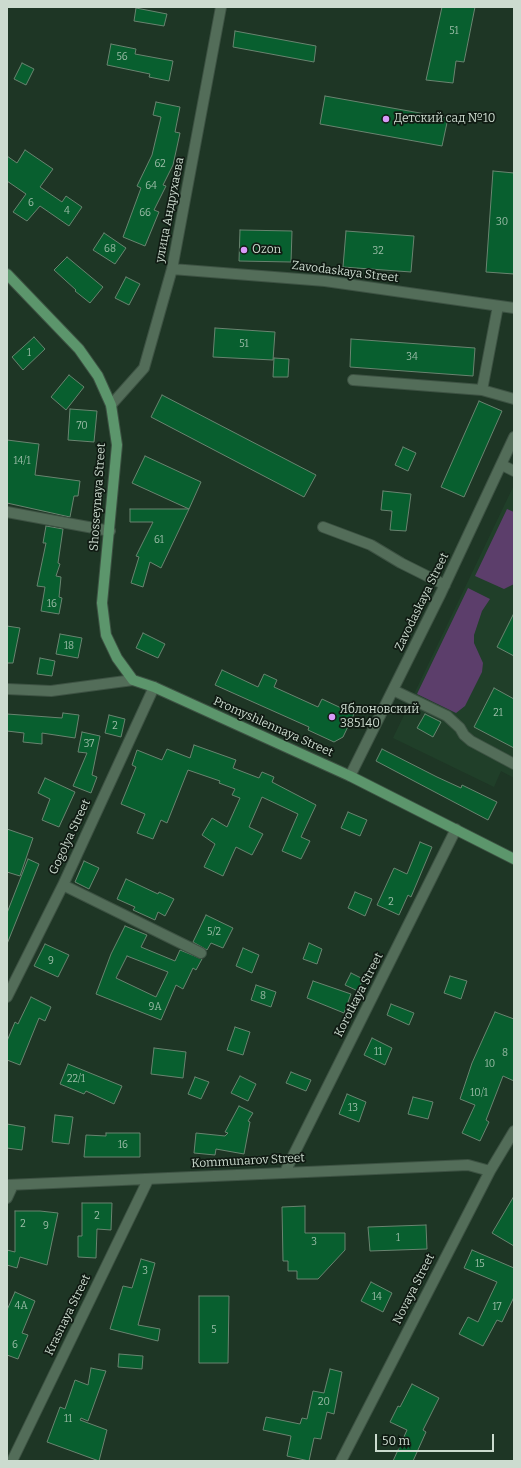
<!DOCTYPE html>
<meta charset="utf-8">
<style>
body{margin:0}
#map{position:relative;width:521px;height:1468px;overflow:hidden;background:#1e3625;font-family:Bitter,serif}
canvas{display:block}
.frame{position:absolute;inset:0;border:8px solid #ccdbcf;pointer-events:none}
.scale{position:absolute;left:375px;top:1434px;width:119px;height:18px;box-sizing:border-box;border:2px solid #ccdbcf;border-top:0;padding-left:5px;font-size:12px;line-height:14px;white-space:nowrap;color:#ccdbcf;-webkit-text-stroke:3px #101b13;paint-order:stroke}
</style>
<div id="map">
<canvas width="521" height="1468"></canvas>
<div class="frame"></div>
<div class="scale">50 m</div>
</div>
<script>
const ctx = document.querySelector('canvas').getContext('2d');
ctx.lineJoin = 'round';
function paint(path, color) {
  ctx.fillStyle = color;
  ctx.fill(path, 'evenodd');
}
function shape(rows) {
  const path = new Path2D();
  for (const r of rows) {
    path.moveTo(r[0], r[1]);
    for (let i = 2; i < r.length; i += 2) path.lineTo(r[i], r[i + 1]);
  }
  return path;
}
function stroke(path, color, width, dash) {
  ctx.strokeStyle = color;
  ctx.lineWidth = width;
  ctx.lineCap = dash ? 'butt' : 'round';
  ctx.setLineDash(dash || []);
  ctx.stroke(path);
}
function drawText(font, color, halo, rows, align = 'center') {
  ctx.font = font + ' Bitter,serif';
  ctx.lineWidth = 3.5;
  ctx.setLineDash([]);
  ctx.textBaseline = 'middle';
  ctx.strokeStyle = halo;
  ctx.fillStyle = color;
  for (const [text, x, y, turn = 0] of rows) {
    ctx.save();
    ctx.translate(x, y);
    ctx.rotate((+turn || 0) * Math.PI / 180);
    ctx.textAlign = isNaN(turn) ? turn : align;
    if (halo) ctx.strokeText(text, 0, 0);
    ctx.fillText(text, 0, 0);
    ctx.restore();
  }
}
const built = shape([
 [514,485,514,778,501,771,494,787,393,738]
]);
const green = shape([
 [507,509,514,512,514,584,504,589,475,576],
 [468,588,490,599,482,611,474,635,474,643,483,663,482,672,465,706,456,713,417,694]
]);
const building = shape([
 [442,7,475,7,464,62,456,61,453,83,426,80,442,7],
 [136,8,167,14,164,26,134,21,136,8],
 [235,31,316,46,314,62,233,47,235,31],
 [111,44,136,49,135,54,173,61,169,81,149,77,150,74,107,65,111,44],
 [22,63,34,69,26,85,14,79,22,63],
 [325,96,448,118,442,146,320,124,325,96],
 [156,102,180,107,175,132,180,133,173,165,163,185,166,186,154,210,159,212,145,246,123,237,141,188,137,186,152,155,161,117,153,115,156,102],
 [25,150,53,169,40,187,62,202,66,196,82,207,69,226,40,206,27,221,13,212,26,194,7,181,7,156,17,163,25,150],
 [493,171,514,173,514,274,486,272,493,171],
 [240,230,292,231,291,262,239,261,240,230],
 [346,231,414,236,411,272,343,267,346,231],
 [104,233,126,248,115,264,93,250,104,233],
 [67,257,103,287,90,303,75,291,76,290,54,270,67,257],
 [126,277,140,284,129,305,115,298,126,277],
 [215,328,275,332,273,360,213,357,215,328],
 [34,337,45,349,23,370,12,357,34,337],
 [351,339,475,348,473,376,350,367,351,339],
 [274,358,289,359,288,377,273,377,274,358],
 [69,375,84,387,66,410,51,397,69,375],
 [162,395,316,475,304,497,151,417,162,395],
 [479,401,502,411,464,497,441,487,479,401],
 [70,409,97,411,94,442,68,440,70,409],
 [7,440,39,444,35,475,80,481,78,496,74,496,70,517,7,503,7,440],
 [403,447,416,453,408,471,395,465,403,447],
 [145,456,201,482,189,509,132,483,145,456],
 [383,491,411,494,406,531,390,530,392,511,381,510,383,491],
 [130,509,189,509,161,568,150,562,143,587,131,583,139,557,136,556,153,522,130,522,130,509],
 [46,526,63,529,58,563,60,564,56,576,61,577,59,597,62,598,59,614,41,611,45,587,37,586,46,543,43,543,46,526],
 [514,613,514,656,497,647,514,613],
 [7,626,20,628,13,663,7,663,7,626],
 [143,633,165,644,158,658,136,648,143,633],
 [60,634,82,638,78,658,56,654,60,634],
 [40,658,55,661,52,676,37,674,40,658],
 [222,670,258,687,264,674,277,680,274,687,318,707,322,699,354,714,343,737,334,742,308,730,309,727,215,685,222,670],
 [494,688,514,699,514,748,474,727,494,688],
 [63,713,79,715,75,738,42,733,42,744,23,742,24,733,7,731,7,714,62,718,63,713],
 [425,714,441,722,433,737,417,728,425,714],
 [109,715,125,719,121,737,105,733,109,715],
 [82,732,100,736,92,775,97,777,91,793,73,786,87,753,78,752,82,732],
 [194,745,236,760,233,768,259,778,262,772,274,777,272,782,316,805,301,837,310,841,301,859,282,851,298,814,262,797,249,827,263,834,252,855,236,847,223,876,204,867,215,844,202,835,212,818,227,827,240,798,232,795,235,789,219,783,220,781,188,770,167,823,161,820,153,839,137,833,145,814,121,804,136,767,132,765,137,750,162,760,167,749,190,758,194,745],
 [382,749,437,777,461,788,462,785,497,802,488,820,376,761,382,749],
 [45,778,75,792,59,827,42,820,50,799,38,793,45,778],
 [348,812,367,820,360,836,341,828,348,812],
 [7,829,33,838,20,876,7,872,7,829],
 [420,842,432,847,411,897,408,895,399,915,377,905,394,868,407,874,420,842],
 [28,859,39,864,7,944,7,913,28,859],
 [84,861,99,868,89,889,75,882,84,861],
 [126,879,158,894,159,892,174,899,165,916,158,912,155,920,133,910,135,907,117,899,126,879],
 [355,892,372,899,365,916,348,908,355,892],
 [206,915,233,928,223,948,211,943,207,950,193,942,206,915],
 [125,926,147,935,141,947,175,961,180,950,202,959,196,970,193,968,183,989,176,985,161,1020,96,994,111,954,125,926],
 [127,956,168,972,156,997,116,978,127,956],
 [309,943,322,949,317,964,303,959,309,943],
 [45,944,69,955,58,977,34,966,45,944],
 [243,948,259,955,252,973,236,966,243,948],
 [351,973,363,979,358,991,345,985,351,973],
 [450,976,467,981,461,999,444,993,450,976],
 [313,981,351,994,344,1013,307,998,313,981],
 [256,985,276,992,271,1007,251,1000,256,985],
 [31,997,51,1007,45,1021,39,1018,20,1065,7,1060,7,1041,15,1022,18,1024,31,997],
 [391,1004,414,1013,409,1025,387,1015,391,1004],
 [495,1012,514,1019,514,1081,503,1076,486,1120,489,1122,480,1141,462,1133,475,1105,460,1099,472,1063,495,1012],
 [235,1027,250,1032,243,1055,227,1050,235,1027],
 [372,1038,392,1048,385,1065,364,1055,372,1038],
 [154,1048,186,1052,183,1078,151,1074,154,1048],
 [68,1064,122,1086,114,1104,86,1091,84,1094,60,1084,68,1064],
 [291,1072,311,1080,306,1091,286,1083,291,1072],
 [240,1076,256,1084,248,1101,231,1093,240,1076],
 [195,1077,209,1082,201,1099,188,1094,195,1077],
 [347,1094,366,1102,359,1122,339,1114,347,1094],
 [413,1097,433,1102,428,1119,408,1114,413,1097],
 [239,1106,253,1113,248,1121,250,1122,244,1154,216,1149,215,1155,194,1153,196,1133,225,1136,228,1133,225,1132,239,1106],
 [55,1115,73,1117,69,1144,52,1142,55,1115],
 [7,1124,25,1127,22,1150,7,1148,7,1124],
 [106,1133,140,1133,140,1157,84,1157,86,1135,106,1136,106,1133],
 [514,1196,514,1246,492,1233,514,1196],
 [82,1203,112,1203,111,1230,97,1229,96,1258,78,1257,78,1236,82,1236,82,1203],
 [305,1206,305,1233,345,1233,345,1250,318,1279,297,1279,297,1271,288,1271,288,1261,283,1261,282,1207,305,1206],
 [15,1211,40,1211,58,1213,47,1265,20,1257,17,1268,7,1265,7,1250,15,1252,15,1211],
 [426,1225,427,1249,370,1251,368,1227,426,1225],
 [472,1250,514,1268,514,1297,502,1322,497,1320,483,1346,459,1334,468,1317,478,1322,497,1282,464,1268,472,1250],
 [141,1259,155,1263,138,1325,160,1329,158,1341,110,1329,123,1286,132,1288,141,1259],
 [371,1282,392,1293,383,1312,361,1301,371,1282],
 [15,1292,35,1301,22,1333,28,1335,18,1359,7,1355,7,1310,15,1292],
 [199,1296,229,1296,228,1363,199,1363,199,1296],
 [119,1354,143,1356,142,1369,118,1367,119,1354],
 [91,1368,106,1371,88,1421,81,1418,80,1420,107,1430,99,1461,47,1442,60,1407,65,1409,75,1380,88,1385,91,1368],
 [330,1369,342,1372,334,1414,327,1412,321,1439,314,1438,309,1461,287,1456,291,1436,263,1430,266,1417,300,1424,302,1418,307,1419,313,1391,324,1393,330,1369],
 [412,1384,439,1398,423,1430,426,1432,413,1461,393,1461,407,1430,390,1422,398,1406,400,1407,412,1384]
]);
const minor = shape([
 [172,269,325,281,514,308],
 [353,380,482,390,514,399],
 [482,390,498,306],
 [111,405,144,368,172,269,221,7],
 [502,465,514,471],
 [7,512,110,531],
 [323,527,371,545,401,563,445,585],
 [7,689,51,691,133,680],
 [393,690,447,716,460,728,464,735,471,741,514,764],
 [350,776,441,593,514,437],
 [63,885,201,953],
 [7,997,63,885,154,687],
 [285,1172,456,829],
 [7,1185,468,1165,490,1171],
 [7,1198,13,1185],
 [12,1461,148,1180],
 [341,1461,490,1171,514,1131]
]);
const major = shape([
 [7,274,79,349,98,376,111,405,117,445,102,603,106,635,117,658,133,680,154,687,350,776,514,859]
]);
const markers = [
 [386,119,4,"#d89af8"],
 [244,250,4,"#d89af8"],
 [332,717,4,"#d89af8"]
];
const numberNames = [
 ["51",454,31],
 ["56",122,57],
 ["62",160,164],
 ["64",151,186],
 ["6",31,203],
 ["4",67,211],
 ["66",145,213],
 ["30",502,222],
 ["68",110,249],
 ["32",378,251],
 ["51",244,344],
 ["1",29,353],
 ["34",412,357],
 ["70",82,426],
 ["14/1",22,461],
 ["61",159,540],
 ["16",52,604],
 ["18",69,646],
 ["21",498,713],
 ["2",115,726],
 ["37",89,744],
 ["2",391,902],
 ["5/2",214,932],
 ["9",51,961],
 ["8",263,996],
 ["9А",155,1007],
 ["11",378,1052],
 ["8",505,1053],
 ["10",490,1064],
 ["22/1",76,1079],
 ["10/1",479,1093],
 ["13",353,1108],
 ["16",123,1145],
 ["2",97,1216],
 ["2",23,1224],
 ["9",46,1226],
 ["1",398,1238],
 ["3",314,1242],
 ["15",480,1264],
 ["3",145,1271],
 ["14",377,1297],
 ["4А",21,1306],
 ["17",497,1307],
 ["5",214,1330],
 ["6",15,1345],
 ["20",324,1402],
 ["11",68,1419]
];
const poiNames = [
 ["Детский сад №10",394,119],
 ["Ozon",252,250],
 ["Яблоновский",340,710],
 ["385140",340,724]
];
const streetNames = [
 ["улица Андрухаева",170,210,-79],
 ["Zavodaskaya Street",345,272,7],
 ["Shosseynaya Street",98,497,-86],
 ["Zavodaskaya Street",422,602,-64],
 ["Promyshlennaya Street",273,727,24],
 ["Gogolya Street",70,837,-65],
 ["Korotkaya Street",359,995,-63],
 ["Kommunarov Street",248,1161,-3],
 ["Novaya Street",414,1289,-63],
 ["Krasnaya Street",68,1315,-64]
];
paint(built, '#203f29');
paint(green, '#5c3e6b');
paint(building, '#085f2f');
stroke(building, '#698470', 1);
stroke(minor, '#3d5243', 12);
stroke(major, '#3d5243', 12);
stroke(minor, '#536d59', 10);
stroke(major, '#5c966c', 10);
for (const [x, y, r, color] of markers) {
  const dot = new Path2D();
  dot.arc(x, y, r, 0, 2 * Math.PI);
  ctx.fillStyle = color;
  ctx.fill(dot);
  stroke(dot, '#101b13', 1.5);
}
drawText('10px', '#9bbca7', null, numberNames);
drawText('12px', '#ccdbcf', '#101b13', poiNames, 'left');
drawText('12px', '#ccdbcf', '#101b13', streetNames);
</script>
